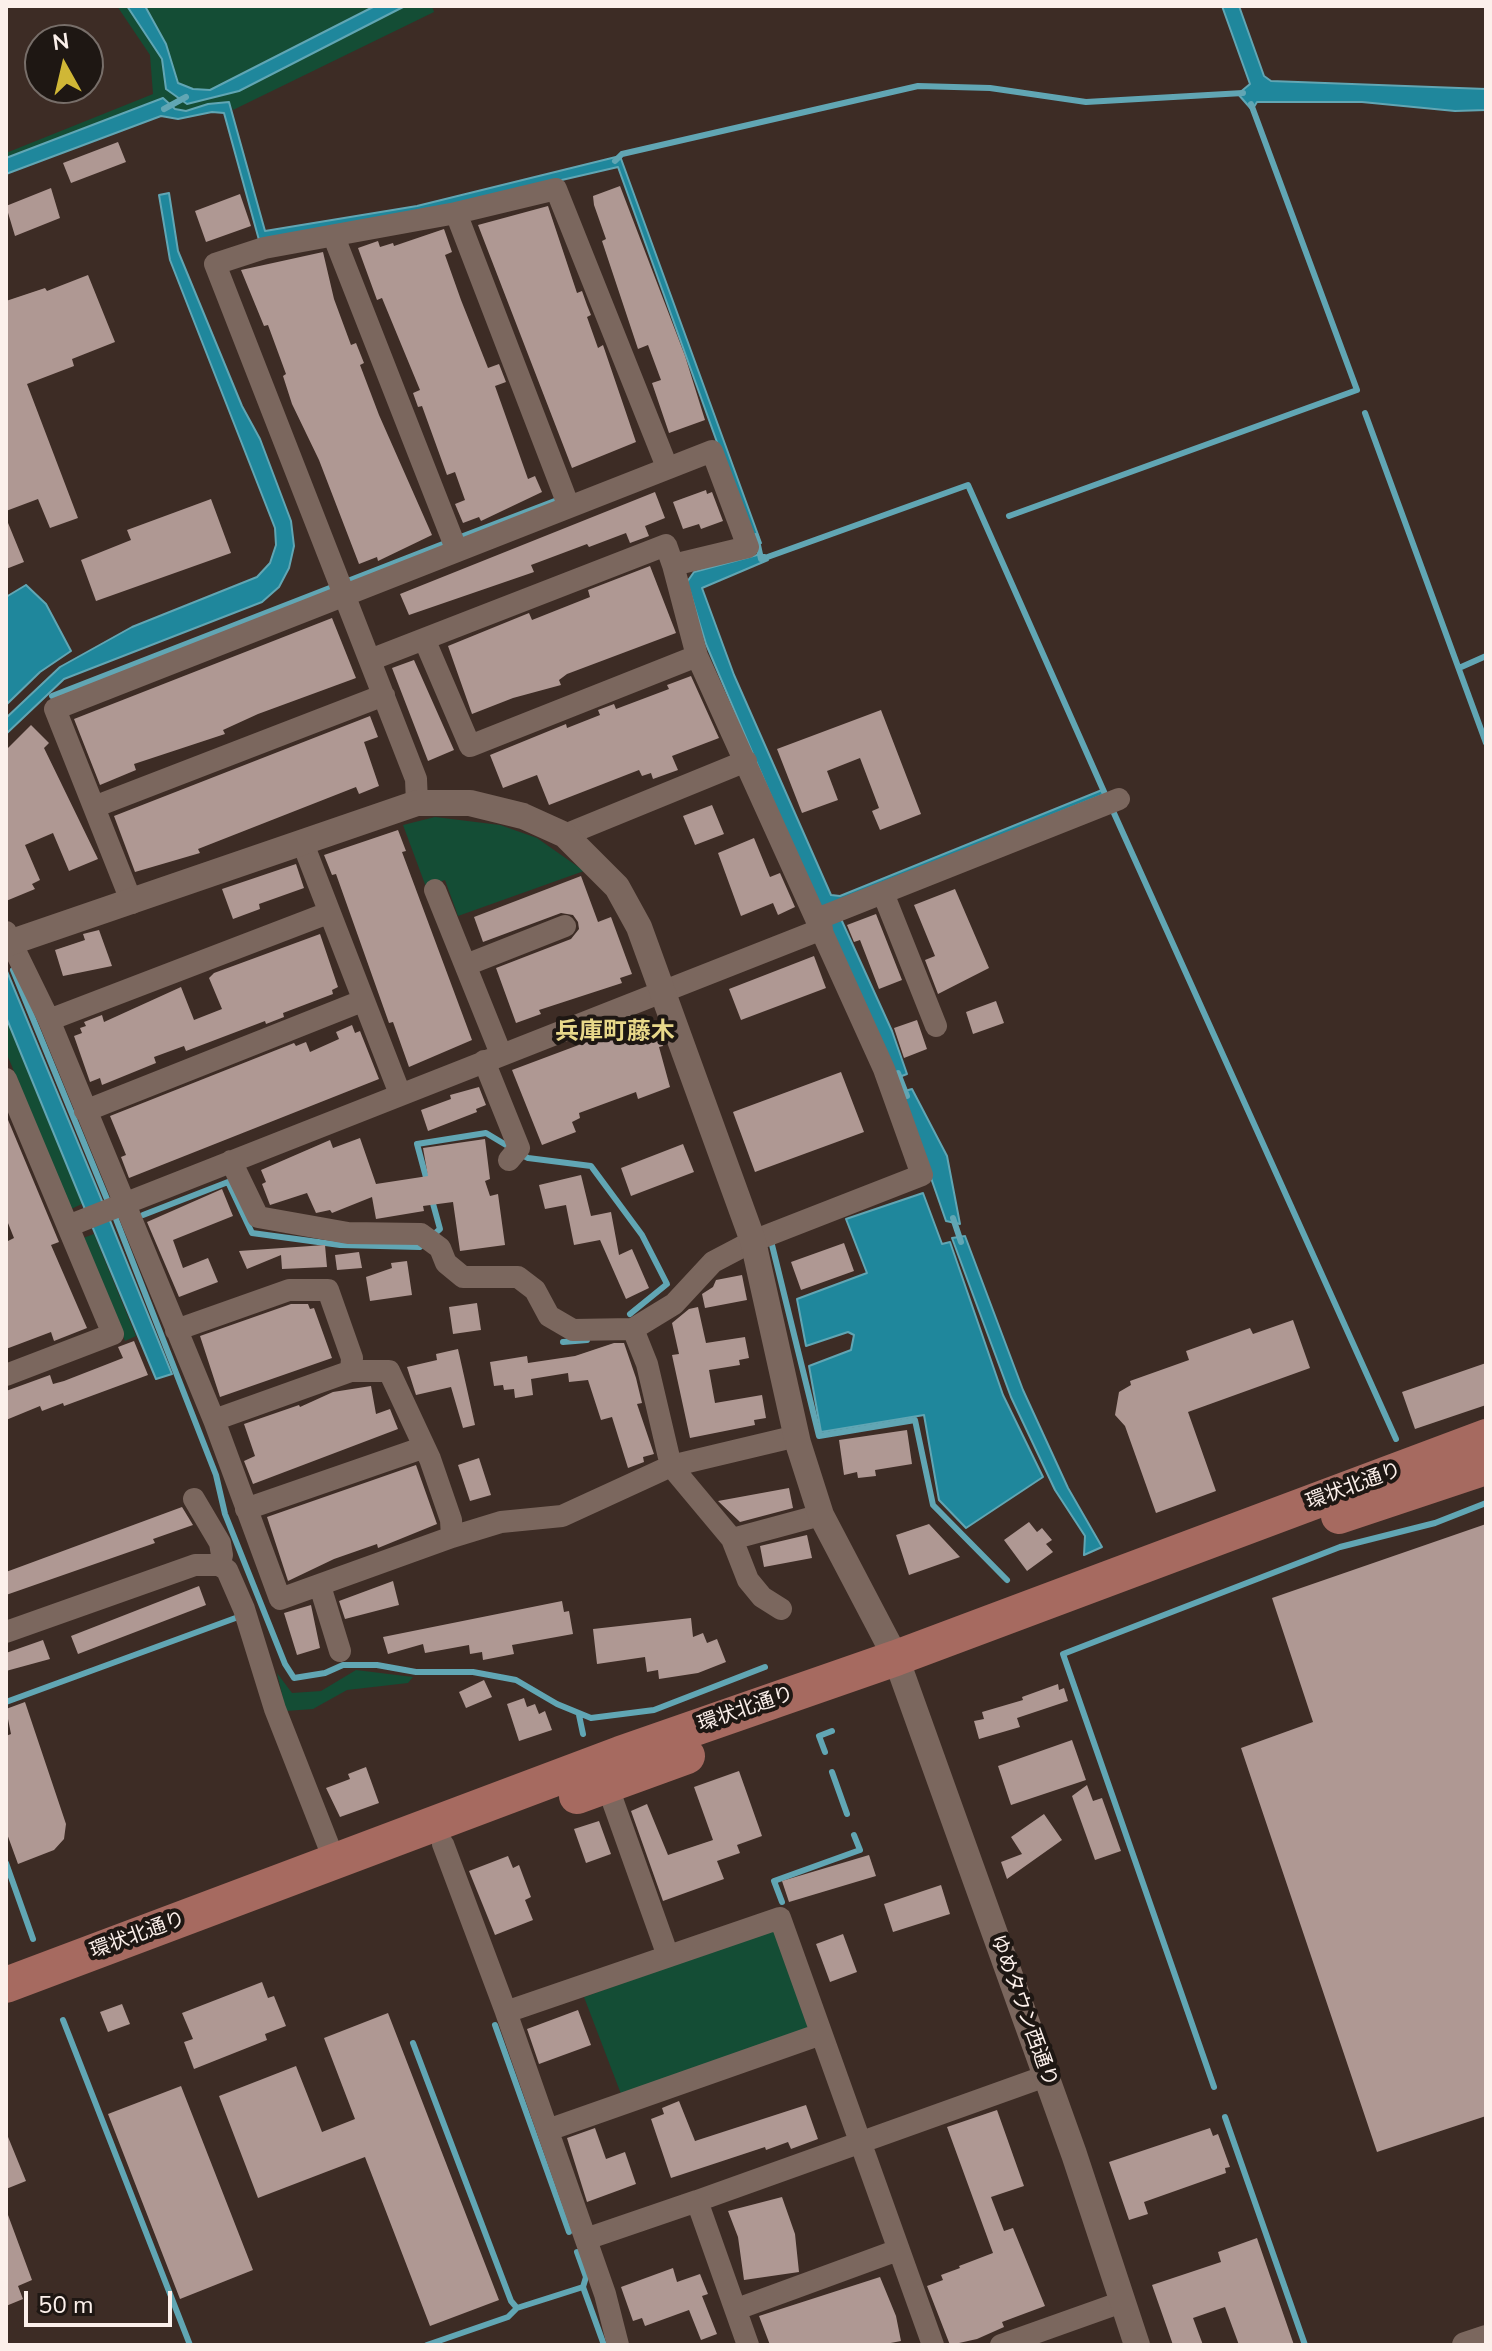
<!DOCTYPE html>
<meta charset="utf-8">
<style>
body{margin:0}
#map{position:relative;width:1492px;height:2351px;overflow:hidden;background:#3d2c25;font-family:"Nunito Sans",sans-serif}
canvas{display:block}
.frame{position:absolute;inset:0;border:8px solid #fcf0eb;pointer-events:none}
.north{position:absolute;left:24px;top:24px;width:80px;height:80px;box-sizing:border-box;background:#1e1713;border:2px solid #776e69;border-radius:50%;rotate:352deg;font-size:22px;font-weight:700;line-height:32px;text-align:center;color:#fcf0eb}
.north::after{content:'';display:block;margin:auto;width:28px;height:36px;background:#d0b736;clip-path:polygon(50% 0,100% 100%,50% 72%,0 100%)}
.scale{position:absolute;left:24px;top:2291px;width:148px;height:36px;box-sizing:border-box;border:4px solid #fcf0eb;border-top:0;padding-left:10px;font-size:24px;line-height:28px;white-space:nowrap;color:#fcf0eb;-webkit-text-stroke:6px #1e1713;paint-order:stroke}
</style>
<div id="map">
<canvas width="1492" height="2351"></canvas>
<div class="frame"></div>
<div class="north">N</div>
<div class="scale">50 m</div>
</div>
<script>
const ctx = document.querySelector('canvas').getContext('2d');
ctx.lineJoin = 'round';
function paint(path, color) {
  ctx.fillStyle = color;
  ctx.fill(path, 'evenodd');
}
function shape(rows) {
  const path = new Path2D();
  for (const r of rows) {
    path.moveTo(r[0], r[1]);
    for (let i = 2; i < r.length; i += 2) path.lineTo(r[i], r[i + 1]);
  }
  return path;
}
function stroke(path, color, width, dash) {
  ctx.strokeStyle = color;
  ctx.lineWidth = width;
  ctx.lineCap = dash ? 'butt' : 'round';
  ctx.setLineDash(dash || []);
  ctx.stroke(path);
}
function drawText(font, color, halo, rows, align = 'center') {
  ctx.font = font + ' "Nunito Sans","Noto Sans JP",sans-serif';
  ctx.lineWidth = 8;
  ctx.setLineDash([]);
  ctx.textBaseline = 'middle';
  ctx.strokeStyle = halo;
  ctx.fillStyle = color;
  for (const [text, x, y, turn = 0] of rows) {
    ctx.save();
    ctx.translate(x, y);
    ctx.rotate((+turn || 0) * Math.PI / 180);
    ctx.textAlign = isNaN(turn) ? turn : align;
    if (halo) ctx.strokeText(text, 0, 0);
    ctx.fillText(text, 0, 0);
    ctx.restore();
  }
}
const green = shape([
 [117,6,127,6,162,59,166,89,187,104,239,91,405,6,432,6,434,12,233,110,229,102,208,104,186,111,175,109,163,98,6,158,6,153,153,94,150,55],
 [145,6,375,6,210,90,193,89,178,83,166,44],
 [435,817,500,825,537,838,584,871,458,916,445,880,426,887,403,825],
 [6,1019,82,1204,71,1209,6,1052],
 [94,1234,136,1336,125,1341,83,1238],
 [356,1670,413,1677,408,1683,347,1690,313,1709,286,1711,277,1673,292,1693,321,1691],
 [775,1929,810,2028,621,2094,584,1997]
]);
const water = shape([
 [127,6,145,6,166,44,178,83,193,89,210,90,375,6,405,6,239,91,187,104,166,89,162,59,127,6],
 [1222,6,1239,6,1264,76,1271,81,1486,89,1486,110,1455,111,1362,102,1257,102,1252,110,1238,94,1250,84,1222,6],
 [163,98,175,109,186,111,208,104,229,102,265,231,417,206,620,156,761,543,754,545,618,167,419,213,259,240,224,113,212,112,178,119,161,116,6,174,6,158,163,98],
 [169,193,178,251,242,406,260,439,291,521,294,546,289,568,279,587,262,602,64,679,6,734,6,718,60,667,132,627,257,577,270,563,276,545,275,528,170,260,159,195,169,193],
 [757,555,765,555,768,560,702,588,734,675,831,895,840,896,1102,790,1105,794,819,909,706,644,687,582,694,572,757,555],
 [26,585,46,604,71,651,40,672,6,705,6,597,26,585],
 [841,919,892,1031,907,1074,894,1079,826,925,841,919],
 [6,969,100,1196,172,1374,156,1379,82,1202,6,1017,6,969],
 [912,1089,947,1156,960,1224,946,1221,901,1092,912,1089],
 [923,1193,942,1244,950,1242,1003,1395,1043,1477,966,1528,939,1500,924,1415,821,1432,809,1366,851,1350,854,1335,848,1332,806,1346,797,1299,867,1273,846,1219,923,1193],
 [965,1236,1023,1390,1068,1488,1102,1547,1084,1555,1085,1536,1055,1490,1011,1397,952,1238,965,1236]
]);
const stream = shape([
 [164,109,186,97],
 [615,161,622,154,918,86,990,88,1086,102,1243,93],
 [1365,413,1486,743],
 [1009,516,1357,390,1251,104],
 [756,536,761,559],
 [458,538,560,499],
 [762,559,968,485,1105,794],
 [1459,668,1486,656],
 [52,696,448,542],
 [1113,811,1396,1439],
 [13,970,109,1204],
 [898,1073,907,1096],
 [520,1154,528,1158,591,1166,642,1235,667,1284,630,1314],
 [427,1181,417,1144,486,1133,511,1148],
 [432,1200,440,1229,432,1236],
 [114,1214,216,1475,225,1514,285,1664,294,1678,325,1673,343,1665,377,1665,416,1672,473,1672,516,1680,557,1704,591,1718,654,1710,765,1667],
 [143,1215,228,1182,252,1233,340,1245,420,1247,424,1243],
 [953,1218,961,1242],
 [772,1245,819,1436,915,1420,933,1505,1007,1580],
 [563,1342,587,1340],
 [6,1702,241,1616],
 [579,1715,583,1734],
 [825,1752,819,1736,832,1731],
 [832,1772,847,1814],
 [6,1863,33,1939],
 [782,1902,774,1881,860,1850,854,1835],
 [63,2020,190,2345],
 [495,2025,569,2232],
 [413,2043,511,2301,517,2308],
 [1214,2087,1063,1654,1340,1547,1435,1523,1486,1503],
 [1225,2117,1305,2345],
 [577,2252,586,2277,583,2287],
 [427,2345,508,2317,517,2308,583,2287,604,2345]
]);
const building = shape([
 [118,142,126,162,71,183,63,163],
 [620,186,685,356,705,420,669,433,652,383,661,380,648,345,638,349,602,241,606,239,594,205,593,196],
 [51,188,60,218,15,236,6,206],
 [240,194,251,226,206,242,195,211],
 [548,206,577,293,582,291,587,305,591,315,587,317,598,348,603,345,636,442,572,468,478,225],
 [444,229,452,252,445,255,461,300,488,368,499,364,506,382,495,386,528,479,535,476,542,492,481,521,479,517,463,523,455,504,465,500,455,472,447,475,422,406,418,407,413,393,420,390,382,298,377,300,358,248,378,241,380,247,393,243,394,246],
 [323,252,334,299,351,345,356,343,364,363,360,365,379,415,432,535,378,561,377,557,359,564,319,460,292,404,283,376,286,374,268,325,264,326,241,270],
 [88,275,115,342,72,359,74,366,27,384,78,518,50,528,38,499,6,511,6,301,45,288,47,291],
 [706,490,707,494,712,492,723,521,701,529,699,524,683,529,673,502],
 [655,492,665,518,645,526,649,536,630,543,626,533,589,547,587,544,531,565,534,572,409,615,400,594],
 [211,499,231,553,96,601,81,560,131,540,127,530],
 [6,518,24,562,6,569],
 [650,566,676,633,567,674,559,680,561,685,513,698,472,714,448,646,529,613,532,620,590,597,588,590],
 [332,618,356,678,258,714,223,730,225,734,134,764,136,770,100,785,74,719],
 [414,660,454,750,428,761,392,668],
 [691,676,719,738,672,756,678,770,653,779,651,773,642,776,639,770,549,805,537,775,503,788,490,755,566,724,567,728,600,715,598,710,614,704,616,709,669,689,667,685],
 [881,710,921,814,880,830,872,811,879,808,860,758,827,771,838,800,802,813,777,749],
 [370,716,378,737,364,742,379,786,359,794,356,787,198,849,200,853,135,872,114,816],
 [31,725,49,743,44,748,98,859,69,871,53,833,25,845,40,880,32,884,35,889,6,901,6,750],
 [712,805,724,834,695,845,683,816],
 [398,830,406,851,402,852,472,1040,409,1067,393,1022,389,1023,336,874,332,875,324,855],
 [754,838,770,877,780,873,795,907,778,915,773,903,741,916,718,853],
 [296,864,304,888,259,904,260,909,233,919,222,889],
 [581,876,598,922,611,917,632,974,620,978,622,983,539,1010,541,1014,516,1023,496,968,571,939,579,929,578,922,573,915,561,913,483,942,474,917],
 [955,889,989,968,938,994,925,960,935,956,914,905],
 [876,914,902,980,879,989,860,940,854,942,847,925],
 [99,930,112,966,63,976,55,950,85,940,83,934],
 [320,934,338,987,332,990,333,994,283,1013,284,1017,266,1024,265,1021,186,1051,184,1046,154,1057,156,1063,102,1085,100,1078,90,1082,74,1036,82,1033,80,1028,86,1026,84,1022,102,1015,104,1022,181,987,194,1020,222,1009,209,978,214,973],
 [814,956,826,988,741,1020,729,989],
 [996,1001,1004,1023,973,1034,966,1012],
 [648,1019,651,1028,656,1026,663,1046,659,1047,670,1087,638,1099,636,1092,579,1113,580,1118,572,1122,576,1132,542,1145,512,1070],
 [917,1020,927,1049,904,1058,894,1028],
 [352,1025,355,1033,360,1031,379,1079,129,1178,121,1157,126,1155,110,1116,294,1043,296,1046,306,1042,310,1052,339,1039,336,1032],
 [841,1072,864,1132,755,1172,733,1112],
 [479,1087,486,1105,476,1109,477,1112,428,1131,421,1110,451,1099,450,1095],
 [6,1115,59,1242,51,1245,87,1328,54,1341,51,1332,6,1349,6,1242,14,1238,6,1218],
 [360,1138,376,1184,428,1176,423,1148,485,1139,490,1179,485,1181,490,1196,498,1194,505,1245,460,1251,453,1202,423,1206,424,1211,376,1219,372,1197,332,1213,330,1210,316,1213,307,1193,270,1205,262,1184,266,1182,261,1170,330,1140,333,1148],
 [683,1144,694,1172,631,1196,621,1168],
 [581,1175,591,1216,611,1212,619,1255,632,1249,649,1288,626,1299,600,1240,574,1245,566,1205,545,1209,539,1185],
 [222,1189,233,1216,173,1240,183,1268,208,1258,218,1282,179,1297,147,1222],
 [844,1243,854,1271,801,1290,791,1262],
 [325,1245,327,1267,282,1269,281,1255,247,1269,239,1251],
 [359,1252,362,1268,337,1270,335,1255],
 [407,1261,412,1295,370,1301,366,1277,392,1268,391,1263],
 [742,1275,747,1300,705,1308,702,1294,713,1287,716,1280],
 [477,1303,481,1330,453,1334,449,1307],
 [291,1304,308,1304,310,1309,314,1308,332,1358,220,1397,200,1336],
 [698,1307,706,1343,745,1337,749,1358,739,1360,740,1365,709,1370,715,1403,762,1395,766,1418,754,1420,755,1425,690,1438,672,1355,679,1354,672,1323,689,1309],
 [1293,1320,1310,1368,1188,1412,1216,1491,1156,1513,1125,1426,1115,1415,1119,1392,1131,1385,1130,1381,1189,1360,1186,1351,1250,1328,1253,1334],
 [134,1341,148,1375,64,1406,63,1403,42,1411,40,1406,6,1420,6,1391,50,1375,53,1384,64,1381,123,1358,118,1347],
 [614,1343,624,1343,636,1378,642,1403,637,1404,654,1454,643,1457,644,1462,628,1468,612,1417,601,1420,588,1380,569,1382,568,1373,531,1379,533,1395,515,1398,514,1389,504,1390,503,1385,494,1386,490,1362,527,1356,528,1363,575,1356],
 [458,1349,475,1425,463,1428,451,1387,416,1395,407,1367,437,1360,436,1354],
 [1486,1363,1486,1405,1415,1429,1402,1392],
 [371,1386,376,1414,390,1409,398,1429,253,1484,244,1461,255,1456,244,1424,299,1405,300,1407,333,1392],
 [907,1430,912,1464,875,1470,876,1476,858,1478,857,1472,844,1475,839,1440],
 [479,1458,491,1495,470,1501,458,1465],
 [416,1465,437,1524,378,1548,377,1544,334,1559,288,1581,267,1517],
 [789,1488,793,1508,740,1522,718,1501],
 [182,1507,193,1525,153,1539,155,1543,6,1595,6,1572],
 [1029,1522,1037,1532,1042,1528,1052,1540,1046,1544,1053,1552,1027,1571,1004,1540],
 [929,1524,960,1557,909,1575,896,1535],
 [1486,1524,1486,2116,1377,2152,1241,1748,1313,1722,1272,1598],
 [807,1535,812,1558,764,1567,760,1546],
 [393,1581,399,1605,345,1619,339,1601],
 [199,1586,206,1605,78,1654,71,1636],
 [562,1601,564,1612,569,1611,573,1634,512,1645,514,1654,483,1660,482,1652,470,1654,469,1645,425,1653,423,1644,388,1654,383,1637],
 [311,1605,320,1648,297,1655,284,1613],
 [691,1618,693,1637,703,1633,707,1643,717,1639,726,1662,698,1673,659,1679,658,1670,647,1672,645,1657,597,1664,593,1629],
 [43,1640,50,1659,6,1671,6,1653],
 [484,1680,492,1697,466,1708,459,1692],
 [1058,1684,1059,1690,1064,1688,1068,1701,1017,1718,1020,1727,979,1739,974,1721,984,1719,982,1712,1023,1700,1022,1697],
 [524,1698,527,1707,535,1704,539,1714,545,1711,552,1730,519,1741,507,1704],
 [25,1702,66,1824,64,1839,54,1850,18,1864,6,1831,6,1736,11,1734,6,1709],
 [1072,1740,1086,1780,1011,1805,998,1766],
 [366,1767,379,1803,340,1817,326,1788,350,1779,348,1774],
 [739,1771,762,1836,737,1845,740,1853,717,1861,724,1879,663,1901,631,1811,647,1804,668,1855,713,1840,694,1787],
 [1087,1785,1093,1801,1102,1798,1121,1851,1095,1860,1072,1796],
 [1044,1814,1062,1840,1007,1879,1001,1862,1022,1854,1011,1837],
 [599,1821,611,1854,586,1863,574,1829],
 [869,1855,876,1876,789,1902,782,1881],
 [508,1856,513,1868,519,1865,531,1897,525,1900,533,1920,495,1935,469,1871],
 [941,1885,950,1914,893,1932,884,1904],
 [843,1934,857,1972,830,1982,816,1944],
 [262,1982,268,1998,274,1996,286,2026,265,2034,267,2040,194,2069,184,2042,193,2039,182,2013],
 [122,2004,130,2024,108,2032,100,2012],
 [578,2010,591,2045,539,2064,527,2029],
 [388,2013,499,2300,430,2326,365,2157,258,2198,219,2096,296,2066,322,2132,355,2119,324,2038],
 [181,2086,253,2270,180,2299,108,2114],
 [679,2101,695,2141,806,2105,818,2139,791,2149,788,2142,766,2150,765,2147,671,2178,651,2119,664,2114,662,2108],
 [997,2110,1024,2186,991,2197,1004,2231,1013,2228,1045,2306,1002,2322,1004,2327,977,2339,950,2345,927,2286,943,2280,941,2275,960,2268,959,2266,993,2253,947,2127],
 [595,2128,606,2159,625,2152,636,2184,587,2202,567,2138],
 [1210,2128,1213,2136,1218,2134,1230,2167,1225,2168,1226,2173,1144,2202,1148,2214,1129,2220,1109,2162],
 [6,2132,26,2181,6,2189],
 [782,2197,795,2234,799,2272,744,2280,738,2237,728,2211],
 [8,2215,32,2280,18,2286,23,2299,6,2306],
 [1257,2238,1294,2345,1239,2345,1225,2307,1193,2318,1203,2345,1173,2345,1152,2285,1221,2262,1218,2252],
 [673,2268,677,2282,700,2274,708,2294,702,2296,717,2334,701,2340,689,2310,645,2326,642,2318,633,2321,621,2287],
 [880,2277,896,2316,901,2341,880,2345,770,2345,759,2316]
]);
const minor = shape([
 [456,213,569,507],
 [334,237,457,551],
 [425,641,470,746,697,656],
 [370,660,666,545,673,565],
 [417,803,416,779,215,264,264,248,456,213,556,189,667,467],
 [94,807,384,695],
 [565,835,746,761],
 [302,841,400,1094],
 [435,890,501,1054],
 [883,893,936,1026],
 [132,903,55,709,712,451,748,547,673,565,697,656,884,1069,922,1175,753,1241,713,1262,674,1304,633,1329],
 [817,919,1119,799],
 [6,932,49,1020,214,1420,280,1599,452,1537,501,1522,562,1516,671,1466,797,1436],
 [466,965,565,926],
 [49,1020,328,913],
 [484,1061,519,1148,509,1160],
 [6,1079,113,1334,6,1375],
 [85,1111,362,1001],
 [231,1161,258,1217,348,1233,421,1234,440,1248,446,1263,463,1277,518,1277,535,1290,549,1316,573,1330,633,1329,647,1364,671,1466,732,1539,748,1580,762,1597,781,1609],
 [68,1226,822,929],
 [176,1330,289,1290,328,1290,352,1358,351,1371],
 [214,1420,351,1371,389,1371,430,1459,451,1520,452,1537],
 [194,1499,220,1543,222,1555,219,1565],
 [246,1509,422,1448],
 [732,1539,821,1515],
 [320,1586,340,1651],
 [6,1632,195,1565,219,1565,227,1570,244,1609,275,1709,335,1862],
 [607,1785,668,1956],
 [443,1844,506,2012],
 [548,2130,821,2034],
 [697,2201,1046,2076],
 [586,2239,697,2201,748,2345],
 [737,2309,898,2250],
 [618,2345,605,2294,506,2012,780,1918,933,2345],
 [1001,2345,1122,2302]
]);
const tertiary = shape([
 [6,944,417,803,470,803,523,816,565,835,617,887,639,927,753,1241,798,1443,821,1515,896,1658,1074,2154,1137,2345],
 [1465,2345,1486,2338]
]);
const trunk = shape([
 [1339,1516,1486,1467],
 [577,1796,687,1756],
 [6,1985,620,1754,896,1658,1486,1437]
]);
const streetNames = [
 ["環状北通り",1354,1487,-20],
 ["環状北通り",746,1710,-19],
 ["環状北通り",138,1936,-20],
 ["ゆめタウン西通り",1023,2011,70]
];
const quarterNames = [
 ["兵庫町藤木",615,1033]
];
paint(green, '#144d35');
paint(water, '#1f879c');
stroke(water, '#61a6b4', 2);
stroke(stream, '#61a6b4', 6);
paint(building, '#af9893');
stroke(minor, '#7b675e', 22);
stroke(tertiary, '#7b675e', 26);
stroke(trunk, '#a66a60', 36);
drawText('20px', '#fcf0eb', '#1e1713', streetNames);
drawText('bold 24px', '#e8d88a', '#1e1713', quarterNames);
</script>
